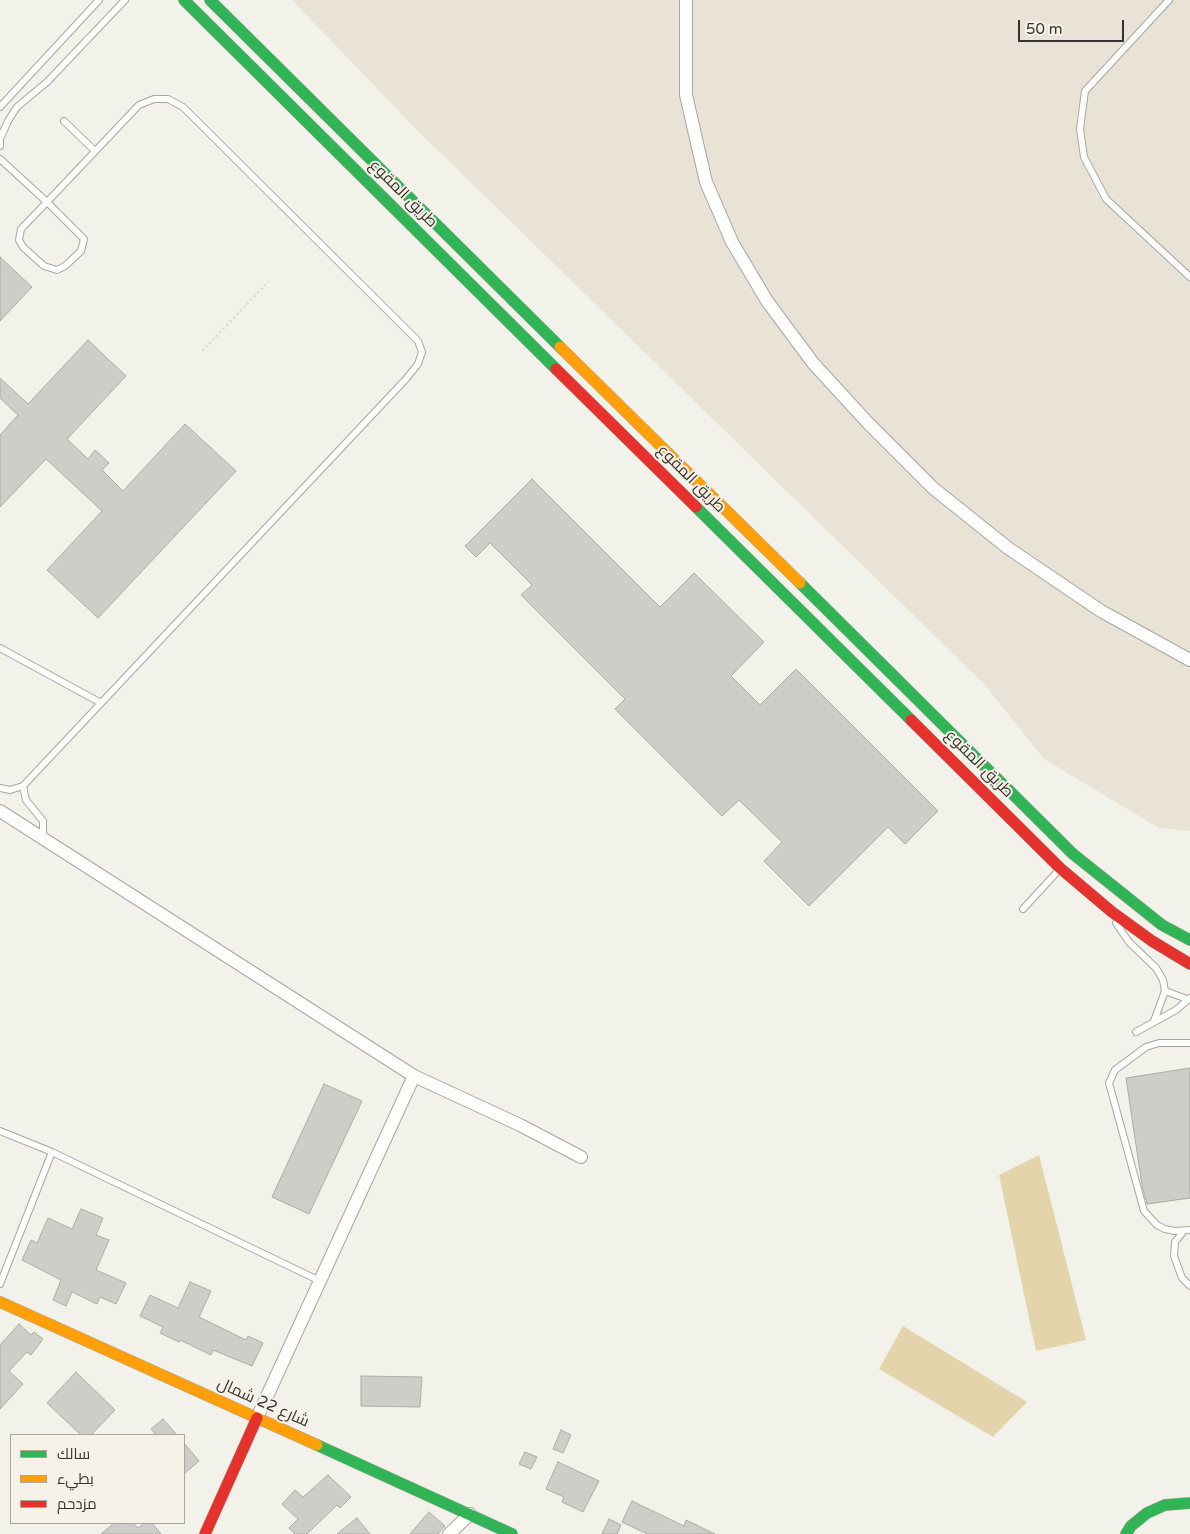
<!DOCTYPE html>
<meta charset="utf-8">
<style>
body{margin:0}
#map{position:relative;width:1190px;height:1534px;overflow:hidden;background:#f2f1ea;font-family:"Varela Round",Cairo,sans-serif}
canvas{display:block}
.legend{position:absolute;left:10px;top:1434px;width:175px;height:90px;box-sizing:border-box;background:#f6f2e7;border:1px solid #a9a69e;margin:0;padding:6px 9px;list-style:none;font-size:15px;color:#363430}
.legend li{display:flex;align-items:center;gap:10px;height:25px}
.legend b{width:25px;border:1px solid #a9a69e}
.scale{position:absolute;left:1018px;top:20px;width:106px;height:22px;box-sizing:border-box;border:2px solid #363430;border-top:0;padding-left:6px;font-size:15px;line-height:18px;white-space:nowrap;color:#363430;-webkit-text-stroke:4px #f6f2e7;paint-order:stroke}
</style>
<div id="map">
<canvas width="1190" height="1534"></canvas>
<ul class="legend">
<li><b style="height:6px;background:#30b455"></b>سالك</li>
<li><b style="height:6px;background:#ff9f0a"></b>بطيء</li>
<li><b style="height:6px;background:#e5322d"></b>مزدحم</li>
</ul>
<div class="scale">50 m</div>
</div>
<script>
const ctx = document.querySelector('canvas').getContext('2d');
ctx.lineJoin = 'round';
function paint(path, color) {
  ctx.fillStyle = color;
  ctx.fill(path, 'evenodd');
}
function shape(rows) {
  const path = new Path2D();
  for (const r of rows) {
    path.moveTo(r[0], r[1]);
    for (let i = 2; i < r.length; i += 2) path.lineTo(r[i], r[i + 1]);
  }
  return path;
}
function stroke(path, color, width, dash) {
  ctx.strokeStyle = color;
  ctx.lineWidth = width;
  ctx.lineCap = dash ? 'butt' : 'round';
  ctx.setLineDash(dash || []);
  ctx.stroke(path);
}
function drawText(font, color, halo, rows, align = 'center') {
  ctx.font = font + ' "Varela Round",Cairo,sans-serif';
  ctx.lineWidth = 4;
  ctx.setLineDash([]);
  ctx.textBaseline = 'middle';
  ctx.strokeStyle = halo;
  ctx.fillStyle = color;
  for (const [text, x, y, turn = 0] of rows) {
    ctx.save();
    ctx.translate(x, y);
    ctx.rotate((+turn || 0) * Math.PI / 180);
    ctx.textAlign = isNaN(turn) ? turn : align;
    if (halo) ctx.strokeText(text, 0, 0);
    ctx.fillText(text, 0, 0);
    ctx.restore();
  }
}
const built = shape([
 [292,0,1190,0,1190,831,1159,828,1044,759,984,684,413,126]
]);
const green = shape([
 [1039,1155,1086,1340,1036,1351,999,1175],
 [903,1326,1027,1402,993,1437,879,1369]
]);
const building = shape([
 [0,257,32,287,0,321,0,257],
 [88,340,126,376,67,439,88,459,95,450,109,463,102,470,123,491,185,424,236,471,98,618,47,570,102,511,46,459,0,507,0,435,18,415,0,398,0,378,28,404,88,340],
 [532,479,660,607,694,573,764,642,731,676,760,705,796,669,938,811,905,844,888,827,809,906,764,861,782,842,739,800,722,816,615,709,625,699,521,595,532,585,490,543,476,557,465,546,532,479],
 [1190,1068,1190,1198,1147,1204,1142,1185,1126,1078,1190,1068],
 [324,1084,362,1101,309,1214,272,1197,324,1084],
 [81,1209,103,1218,96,1235,109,1240,96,1270,126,1283,116,1304,100,1297,97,1304,72,1292,66,1306,53,1300,61,1280,22,1260,31,1240,37,1243,48,1218,72,1229,81,1209],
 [190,1282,211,1291,199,1317,246,1340,248,1336,263,1343,252,1366,213,1350,211,1355,180,1340,179,1342,160,1333,163,1327,140,1316,150,1295,178,1308,190,1282],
 [19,1324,31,1335,34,1332,43,1339,31,1355,27,1352,9,1371,23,1384,0,1409,0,1345,19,1324],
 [76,1372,115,1410,91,1435,81,1435,47,1403,76,1372],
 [361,1376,422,1377,420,1407,361,1406,361,1376],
 [163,1419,177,1435,156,1435,151,1429,163,1419],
 [561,1430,571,1435,563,1453,553,1449,561,1430],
 [184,1443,199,1461,184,1474,184,1443],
 [525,1452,537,1457,531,1469,519,1464,525,1452],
 [558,1462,599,1481,583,1512,562,1502,564,1497,546,1489,558,1462],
 [328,1475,351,1497,340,1508,337,1505,307,1534,295,1534,289,1528,298,1519,282,1504,295,1490,303,1497,328,1475],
 [632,1501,684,1526,686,1520,715,1534,647,1534,622,1522,632,1501],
 [429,1512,445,1526,438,1534,410,1534,429,1512],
 [357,1518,370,1534,337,1534,357,1518],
 [609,1519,621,1525,617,1534,602,1534,609,1519],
 [114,1523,133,1523,138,1528,144,1523,152,1523,161,1534,101,1534,114,1523]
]);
const path = shape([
 [202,351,269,281]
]);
const lane = shape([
 [1169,0,1085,91,1080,129,1084,157,1106,199,1190,277],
 [0,107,99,0],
 [64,121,95,151],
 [0,133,0,146],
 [1,137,8,121,17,107,47,82,125,0],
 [0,159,47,202,139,105,154,99,168,99,183,107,418,341,422,352,418,364,406,379,23,786,10,790,0,788],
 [47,202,84,239,81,251,65,266,57,270,44,266,23,247,19,240,21,229,47,202],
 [0,648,101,703],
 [23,786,26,800,43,821,43,838],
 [1023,909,1058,871],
 [1116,923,1129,942,1156,968,1163,980,1165,991,1154,1021],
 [1165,991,1187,999],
 [1136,1032,1176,1010,1190,998],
 [1190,1043,1159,1043,1146,1047,1115,1070,1109,1083,1144,1211,1157,1225,1165,1229,1174,1231,1190,1230],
 [0,1131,52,1152,320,1281],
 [1183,1232,1175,1242,1174,1256,1182,1278,1190,1286],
 [0,1284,52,1152]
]);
const street = shape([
 [686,0,686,95,706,182,732,242,767,301,813,363,868,423,933,488,1008,548,1101,611,1190,660],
 [0,811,414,1076,520,1125,581,1157],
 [257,1418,414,1076],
 [449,1534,470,1514]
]);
const fast = shape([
 [184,0,556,369],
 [210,0,560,347],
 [696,507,911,720],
 [800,583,1073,854,1162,925,1190,940],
 [317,1445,512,1534],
 [1126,1534,1131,1526,1147,1513,1165,1505,1190,1503]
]);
const slow = shape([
 [560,347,800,583],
 [0,1302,317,1445]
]);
const jam = shape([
 [556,369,696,507],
 [911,720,1060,868,1112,912,1152,941,1190,964],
 [205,1534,257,1418]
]);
const streetNames = [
 ["طريق المقوع",403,194,45],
 ["طريق المقوع",691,479,45],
 ["طريق المقوع",979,764,45],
 ["شارع 22 شمال",263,1403,24]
];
paint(built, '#e8e3d6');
paint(green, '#e3d4ab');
paint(building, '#cecdc8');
stroke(building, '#acaba5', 1);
stroke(lane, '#a7a6a1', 8);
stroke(street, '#a7a6a1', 14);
stroke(fast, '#a7a6a1', 12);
stroke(slow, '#a7a6a1', 12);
stroke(jam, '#a7a6a1', 12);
stroke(path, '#dedddb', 2.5, [2.5, 2.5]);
stroke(lane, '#fdfdfc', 6);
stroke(street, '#fdfdfc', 12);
stroke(fast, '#30b455', 11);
stroke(slow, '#ff9f0a', 11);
stroke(jam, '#e5322d', 11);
drawText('16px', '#363430', '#f6f2e7', streetNames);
</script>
